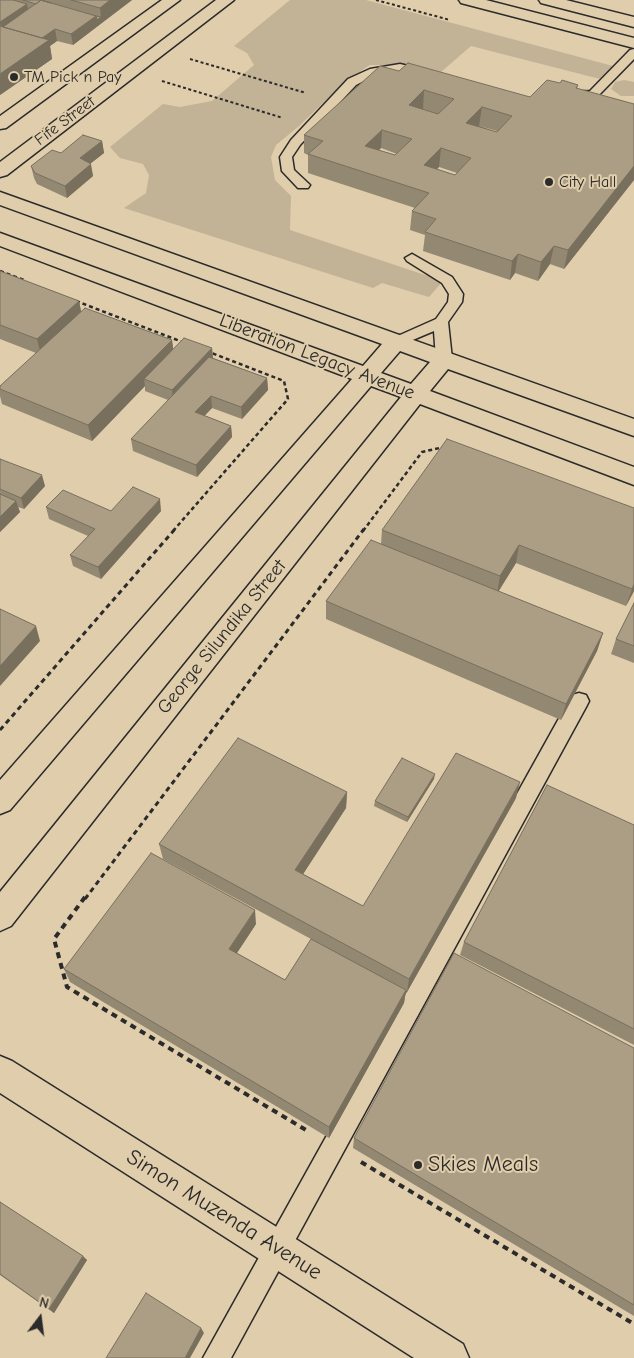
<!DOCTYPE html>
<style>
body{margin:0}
#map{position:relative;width:634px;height:1358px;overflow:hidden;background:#e0cdab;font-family:"Comic Neue",sans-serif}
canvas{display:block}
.north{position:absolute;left:15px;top:1293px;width:50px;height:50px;-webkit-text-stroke:4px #e0cdab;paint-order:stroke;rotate:15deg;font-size:14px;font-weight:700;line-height:20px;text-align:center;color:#2b2b2b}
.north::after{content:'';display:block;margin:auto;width:18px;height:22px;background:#2b2b2b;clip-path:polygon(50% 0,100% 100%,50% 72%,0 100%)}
</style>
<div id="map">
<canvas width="634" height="1358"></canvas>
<div class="north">N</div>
</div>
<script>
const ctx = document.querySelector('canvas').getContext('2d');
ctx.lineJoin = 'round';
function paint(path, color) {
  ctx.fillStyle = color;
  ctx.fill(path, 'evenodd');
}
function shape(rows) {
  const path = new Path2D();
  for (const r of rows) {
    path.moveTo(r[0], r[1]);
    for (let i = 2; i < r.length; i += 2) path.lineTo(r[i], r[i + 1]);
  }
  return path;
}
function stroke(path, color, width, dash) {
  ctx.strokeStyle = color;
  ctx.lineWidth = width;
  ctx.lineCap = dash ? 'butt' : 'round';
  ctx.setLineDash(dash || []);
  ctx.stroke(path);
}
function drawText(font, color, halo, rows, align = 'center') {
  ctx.font = font + ' "Comic Neue",sans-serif';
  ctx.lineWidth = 4;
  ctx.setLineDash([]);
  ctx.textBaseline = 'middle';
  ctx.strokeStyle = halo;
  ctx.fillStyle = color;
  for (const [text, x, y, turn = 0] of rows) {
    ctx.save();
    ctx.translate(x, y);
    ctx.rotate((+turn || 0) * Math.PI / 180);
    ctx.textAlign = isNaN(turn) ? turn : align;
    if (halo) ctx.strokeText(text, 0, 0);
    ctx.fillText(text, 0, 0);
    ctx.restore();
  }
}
const green = shape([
 [290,0,366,0,613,66,604,80,471,46,441,72,399,65,370,65,346,81,299,126,276,145,271,157,275,180,291,196,290,230,443,281,429,297,382,283,373,288,124,208,146,193,149,175,143,164,120,158,110,147,163,104,180,107,212,101,254,65,247,53,234,46],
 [624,80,634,82,634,96,621,96,611,89,615,82]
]);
const pathFar3 = shape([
 [376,0,450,20],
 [190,59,306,93],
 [162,81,283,118]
]);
const pathFar2 = shape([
 [0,271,24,280],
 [76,301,185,343],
 [173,531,288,399,284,381,209,352],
 [363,531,422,452,444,447]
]);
const pathFar1 = shape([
 [0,730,175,529],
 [85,899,364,529]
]);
const path = shape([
 [85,897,54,939,67,987,306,1130],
 [361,1162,634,1324]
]);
const service = shape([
 [634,49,634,59,597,97,566,98,564,95,566,92,590,91,630,50,634,49],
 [400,64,421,69,423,71,417,75,400,72,377,74,356,85,300,145,292,157,294,170,310,185,308,188,298,188,282,171,280,157,291,140,348,79,370,69,400,64],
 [412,254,452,277,463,294,462,302,448,322,452,359,449,362,439,362,436,359,434,331,396,347,391,345,389,342,391,339,436,319,448,302,449,294,442,283,407,261,405,258,412,254],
 [579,693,586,695,589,701,586,707,231,1358,203,1358,572,695,579,693]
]);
const minor = shape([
 [0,192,634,419,634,436,448,369,430,391,634,467,634,485,420,404,11,926,0,931,0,892,401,397,371,386,10,810,0,814,0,780,352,379,0,246,0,233,363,366,382,344,0,205,0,192],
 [400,351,430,362,411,384,381,373,400,351],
 [0,1056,12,1061,463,1344,469,1358,414,1358,0,1093,0,1056]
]);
const tertiary = shape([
 [162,0,180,0,6,128,0,129,0,116,162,0],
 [216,0,234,0,7,175,0,177,0,162,216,0]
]);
const trunk = shape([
 [459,0,486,0,634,38,634,48,461,3,459,0],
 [539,0,566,0,634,17,634,27,541,3,539,0]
]);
const wall = shape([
 [0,0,132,0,73,45,57,41,50,46,52,59,0,95],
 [399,71,530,97,560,83,578,85,577,89,634,104,634,180,564,269,550,264,538,281,515,273,510,280,423,251,425,235,410,230,412,211,415,208,308,173,308,155,304,153,304,135],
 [479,126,497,131,497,132],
 [381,148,397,154,395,155,379,150],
 [439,167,457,173,455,175,437,169],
 [102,141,104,153,90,164,93,176,67,198,37,184,34,178,31,166,61,153],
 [0,271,79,301,81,311,172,340,173,349,212,348,213,358,267,378,268,390,242,419,212,408,204,415,231,426,232,437,197,477,133,451,131,439,168,400,145,391,145,386,92,441,2,404,0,396,0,386,36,353,0,339],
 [0,459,45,486,24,509,18,507,20,512,0,532],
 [46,507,111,511,161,511,101,579,73,566,70,555,88,536,49,519],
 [634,508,634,591,626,606,516,563,498,591,603,633,597,651,561,720,326,619,326,601,381,544,382,530],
 [634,603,634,663,611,654,616,639],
 [434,779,407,822,374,806,375,801],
 [347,792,346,808,303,874,363,906,516,798,407,992,406,991,404,1003,329,1138,70,982,64,969,256,924,237,953,285,980,311,939,163,859,159,844],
 [634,825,634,1045,460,955,464,942],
 [634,1048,634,1316,353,1148,354,1138],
 [0,1202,87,1260,54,1313,0,1275]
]);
const shadedWall = shape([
 [110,0,132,0,73,45,71,34,96,16,101,17,100,8],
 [27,4,29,15,1,30,0,22],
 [55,29,57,41,50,46,52,59,0,95,0,74,38,41],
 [424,90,423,109,408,123,409,105],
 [482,107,479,126,464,141,466,123],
 [382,130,381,148,364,164,365,146],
 [102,141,104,153,82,170,80,158],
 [441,148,439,167,423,184,424,165],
 [91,164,93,176,67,198,65,186],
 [634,166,634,180,564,269,568,250],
 [554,246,550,264,538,281,541,262],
 [518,254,515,273,510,280,512,261],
 [79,301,82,317,41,355,37,339],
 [172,340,174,356,144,379,145,386,92,441,88,425],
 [212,348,213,360,173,402,172,390],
 [267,378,268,390,242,419,241,407],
 [211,396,212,408,197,424,195,412],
 [231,426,232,437,197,477,196,465],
 [42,475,45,486,24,509,21,498],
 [160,499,161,511,101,579,98,567],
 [16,501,20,512,0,532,0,517],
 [519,545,516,563,497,594,500,576],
 [634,584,634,591,626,606,632,589],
 [36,626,40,641,0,686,0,666],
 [603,633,597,651,561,720,566,704],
 [435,774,434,779,407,822,408,817],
 [520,782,516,798,407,992,409,979],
 [347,792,346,808,296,885,295,870],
 [255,910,256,924,231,962,229,949],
 [406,990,404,1003,329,1138,329,1127],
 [83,1256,87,1260,54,1313,49,1309],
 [201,1328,204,1333,190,1358,185,1358]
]);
const building = shape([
 [0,0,13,0,27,4,0,22,0,0],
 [23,0,40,0,51,3,41,0,36,4,23,0],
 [41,0,96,16,71,34,55,29,42,38,3,27,41,0],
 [71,0,110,0,100,8,71,0],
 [96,16,101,17,97,20,96,16],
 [0,26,49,40,0,74,0,26],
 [408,63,530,97,547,80,560,83,562,80,578,85,576,88,634,104,634,166,568,250,554,246,541,262,518,254,512,261,425,232,436,219,412,211,429,193,308,154,323,141,304,135,380,66,399,71,408,63],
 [424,90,454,99,438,114,409,105,424,90],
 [482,107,512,116,497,132,466,123,482,107],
 [382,130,412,139,395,155,365,146,382,130],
 [441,148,471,158,455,175,424,165,441,148],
 [83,135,102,141,80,158,91,164,65,186,35,173,31,166,52,150,61,153,83,135],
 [0,271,79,301,37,339,0,325,0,271],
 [85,308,172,340,88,425,0,389,0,386,85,308],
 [184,338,212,348,172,390,144,379,184,338],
 [209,357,267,378,241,407,211,396,195,412,231,426,196,465,131,439,209,357],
 [447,439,634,508,634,584,632,589,519,545,500,576,382,530,447,439],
 [0,459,42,475,21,498,0,489,0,459],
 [133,487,160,499,98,567,70,555,95,529,46,507,63,490,111,511,133,487],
 [0,494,16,501,0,517,0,494],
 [371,540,603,633,566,704,326,601,371,540],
 [634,603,634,646,616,639,634,603],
 [0,609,36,626,0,666,0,609],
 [238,738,347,792,295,870,363,906,456,753,520,782,409,979,159,844,238,738],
 [402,758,435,774,408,817,375,801,402,758],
 [547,785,634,825,634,1029,464,942,547,785],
 [151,853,255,910,229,949,285,980,311,939,406,990,329,1127,64,969,151,853],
 [454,953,634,1048,634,1305,354,1138,454,953],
 [0,1202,83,1256,49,1309,0,1274,0,1202],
 [146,1293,201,1328,185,1358,106,1358,146,1293]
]);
const markers = [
 [14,77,5,"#2b2b2b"],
 [549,182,5,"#2b2b2b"],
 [418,1165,5,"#2b2b2b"]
];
const farPoinames = [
 ["TM Pick n Pay",24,77],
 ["City Hall",559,182]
];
const farStreetnames = [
 ["Fife Street",65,121,-37]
];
const streetNames = [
 ["Liberation Legacy Avenue",317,357,21],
 ["George Silundika Street",222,637,-51]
];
const nearPoinames = [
 ["Skies Meals",428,1165]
];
const nearStreetnames = [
 ["Simon Muzenda Avenue",224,1215,32]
];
paint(green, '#c2b296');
stroke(service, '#2b2b2b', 3);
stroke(minor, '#2b2b2b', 3);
stroke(tertiary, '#2b2b2b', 3);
stroke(trunk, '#2b2b2b', 3);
stroke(pathFar3, '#2b2b2b', 2, [3, 2.5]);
stroke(pathFar2, '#2b2b2b', 2.5, [4, 3]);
stroke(pathFar1, '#2b2b2b', 3, [5, 4]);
stroke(path, '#2b2b2b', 4, [6, 5]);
paint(service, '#e0cdab');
paint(minor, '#e0cdab');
paint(tertiary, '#e0cdab');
paint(trunk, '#e0cdab');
paint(wall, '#938872');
paint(shadedWall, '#786f5d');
paint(building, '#ab9e85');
stroke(building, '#786f5d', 1);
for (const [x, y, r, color] of markers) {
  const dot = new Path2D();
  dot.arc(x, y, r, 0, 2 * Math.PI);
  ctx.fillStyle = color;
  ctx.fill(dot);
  stroke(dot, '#e0cdab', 2);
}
drawText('16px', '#2b2b2b', '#e0cdab', farPoinames, 'left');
drawText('16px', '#2b2b2b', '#e0cdab', farStreetnames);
drawText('19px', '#2b2b2b', '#e0cdab', streetNames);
drawText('22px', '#2b2b2b', '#e0cdab', nearPoinames, 'left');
drawText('22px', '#2b2b2b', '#e0cdab', nearStreetnames);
</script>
